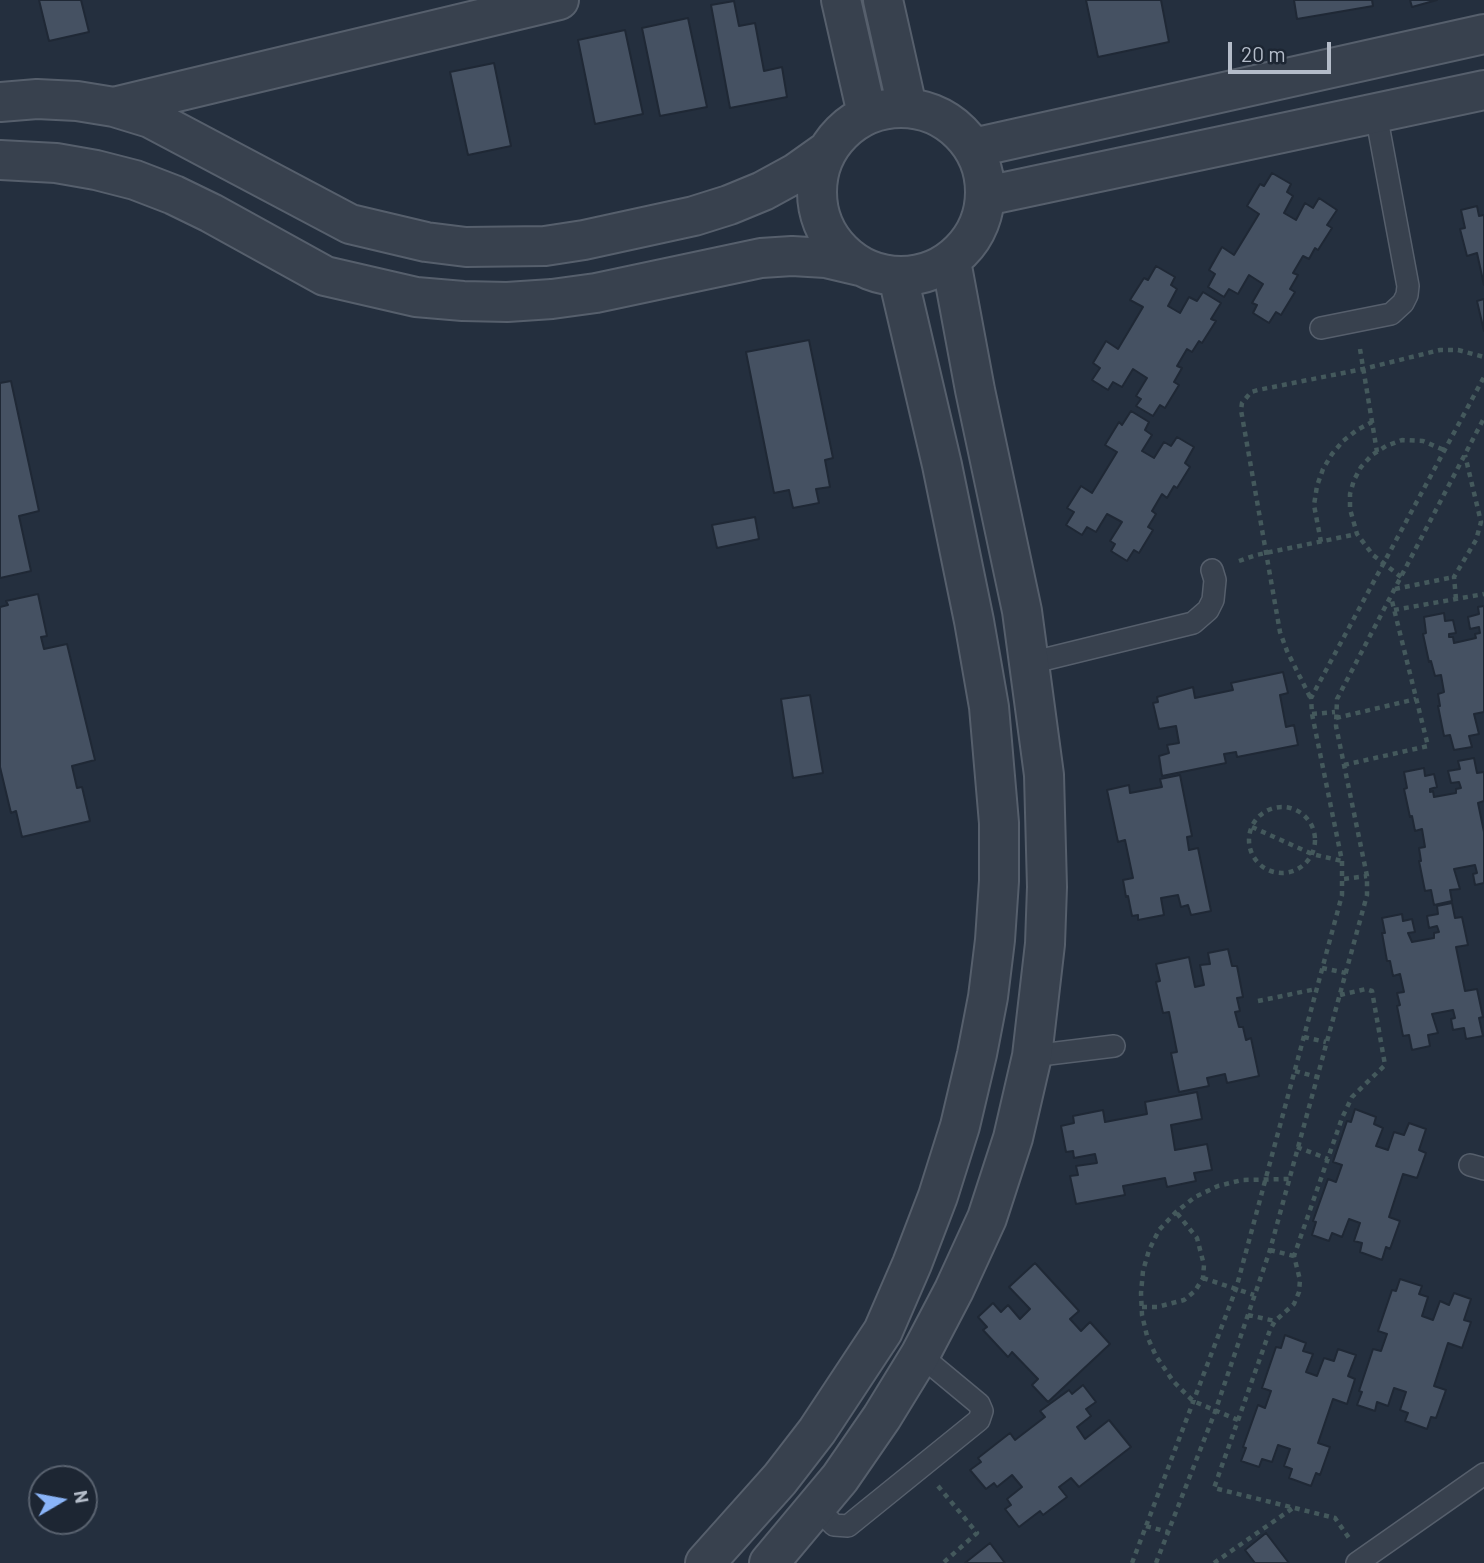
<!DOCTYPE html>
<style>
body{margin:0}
#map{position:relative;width:1484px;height:1563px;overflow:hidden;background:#242f3e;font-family:Barlow,sans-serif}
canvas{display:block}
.north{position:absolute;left:28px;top:1465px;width:70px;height:70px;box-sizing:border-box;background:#1d2633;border:2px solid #59626f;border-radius:50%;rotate:80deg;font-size:19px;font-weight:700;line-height:28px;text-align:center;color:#b4bcc9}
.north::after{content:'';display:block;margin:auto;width:24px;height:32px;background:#8ab4f8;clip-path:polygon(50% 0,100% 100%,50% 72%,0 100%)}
.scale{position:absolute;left:1228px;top:42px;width:103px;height:32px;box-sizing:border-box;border:4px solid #b4bcc9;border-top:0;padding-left:9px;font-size:21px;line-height:24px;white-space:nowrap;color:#b4bcc9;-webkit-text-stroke:5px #1d2633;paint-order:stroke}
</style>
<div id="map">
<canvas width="1484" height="1563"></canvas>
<div class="north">N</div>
<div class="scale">20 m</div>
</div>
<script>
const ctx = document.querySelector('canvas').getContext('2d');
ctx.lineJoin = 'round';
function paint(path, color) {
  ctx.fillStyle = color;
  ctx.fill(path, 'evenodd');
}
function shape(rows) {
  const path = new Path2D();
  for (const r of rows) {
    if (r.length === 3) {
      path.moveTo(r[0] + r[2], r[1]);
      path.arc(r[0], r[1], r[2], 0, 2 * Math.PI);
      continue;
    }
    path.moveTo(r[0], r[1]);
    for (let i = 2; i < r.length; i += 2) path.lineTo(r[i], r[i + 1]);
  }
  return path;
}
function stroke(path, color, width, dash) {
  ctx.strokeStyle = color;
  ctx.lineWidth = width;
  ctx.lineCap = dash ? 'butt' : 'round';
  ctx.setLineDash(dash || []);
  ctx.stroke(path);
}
const building = shape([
 [39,0,81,0,89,32,49,41,39,0],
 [1086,0,1161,0,1169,42,1098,57,1086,0],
 [1294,0,1372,0,1373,6,1297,19,1294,0],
 [1410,0,1437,0,1412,7,1410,0],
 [734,1,739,26,755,23,764,71,782,67,787,97,730,108,711,5,734,1],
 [688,18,707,107,660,116,642,28,688,18],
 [625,30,643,114,595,124,578,40,625,30],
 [494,63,511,146,468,155,450,72,494,63],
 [1272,173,1291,184,1287,192,1293,196,1284,213,1296,220,1305,203,1313,208,1319,198,1337,210,1327,225,1332,228,1318,250,1315,248,1309,259,1303,256,1293,273,1298,275,1290,289,1295,292,1281,315,1276,312,1269,323,1253,313,1257,305,1252,303,1263,284,1249,275,1238,294,1229,289,1224,297,1208,287,1215,274,1209,270,1222,247,1234,255,1259,214,1247,206,1260,184,1264,186,1272,173],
 [1477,206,1479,216,1484,215,1484,285,1477,253,1467,256,1460,229,1465,228,1461,210,1477,206],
 [1156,266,1175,277,1171,285,1177,289,1168,306,1180,313,1189,297,1197,301,1203,292,1221,303,1211,319,1216,321,1202,343,1199,341,1192,352,1187,349,1177,366,1182,368,1174,382,1179,385,1165,408,1160,405,1153,416,1136,406,1141,399,1136,396,1147,378,1133,369,1122,387,1113,382,1108,390,1092,380,1100,368,1093,363,1106,341,1118,349,1143,307,1130,300,1144,278,1148,280,1156,266],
 [1484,299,1484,331,1477,301,1484,299],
 [809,340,833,458,825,460,830,487,816,489,819,503,793,508,789,490,774,493,746,352,809,340],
 [11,381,39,511,19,516,31,571,0,578,0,383,11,381],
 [1131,411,1149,422,1145,430,1152,435,1142,451,1154,458,1164,442,1171,446,1177,437,1194,447,1185,463,1190,467,1177,488,1174,486,1167,498,1162,494,1152,511,1156,514,1148,527,1153,530,1139,553,1134,550,1127,561,1111,551,1115,544,1110,541,1122,522,1107,514,1096,532,1087,527,1082,535,1066,525,1074,512,1067,508,1081,486,1092,493,1117,452,1105,445,1119,422,1122,425,1131,411],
 [755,517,759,539,717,548,712,525,755,517],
 [38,594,47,636,41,637,44,649,67,644,95,760,72,766,77,788,82,787,90,821,22,837,16,811,11,813,0,767,0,607,8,605,6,601,38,594],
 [1484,606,1484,712,1474,714,1479,734,1469,736,1472,747,1454,750,1450,735,1444,736,1438,706,1440,706,1438,694,1444,692,1441,675,1435,676,1431,661,1429,662,1423,634,1426,633,1424,617,1444,613,1445,621,1453,620,1456,633,1449,634,1449,637,1453,637,1454,643,1476,638,1475,634,1480,633,1479,627,1470,629,1468,617,1479,614,1478,607,1484,606],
 [1283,672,1288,693,1280,695,1286,727,1294,725,1298,745,1237,757,1236,752,1224,754,1226,763,1162,776,1159,756,1169,753,1167,745,1179,743,1176,726,1159,729,1153,703,1158,702,1157,697,1193,687,1195,698,1233,690,1231,683,1283,672],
 [810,695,823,773,793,778,781,699,810,695],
 [1474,758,1477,773,1484,772,1484,801,1478,803,1484,832,1484,883,1475,885,1473,874,1477,873,1475,865,1454,869,1460,889,1450,890,1452,901,1434,905,1431,890,1425,891,1419,861,1421,861,1419,848,1425,847,1422,829,1415,831,1412,816,1410,817,1404,789,1407,788,1404,772,1424,768,1425,776,1434,774,1437,787,1430,789,1430,792,1433,791,1434,797,1456,793,1456,789,1461,788,1459,782,1451,783,1448,771,1460,769,1458,761,1474,758],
 [1180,775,1192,836,1187,837,1189,850,1198,848,1211,911,1191,915,1188,905,1181,907,1178,895,1161,898,1164,915,1138,920,1138,915,1132,916,1128,896,1126,897,1123,880,1133,878,1125,840,1118,842,1107,790,1129,785,1130,793,1162,787,1160,779,1180,775],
 [1452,903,1455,918,1462,917,1468,945,1456,947,1465,991,1477,989,1483,1017,1479,1018,1483,1036,1466,1039,1464,1028,1453,1030,1451,1019,1455,1018,1453,1010,1432,1014,1438,1033,1428,1035,1430,1046,1412,1050,1409,1035,1403,1036,1397,1006,1400,1005,1397,993,1404,992,1400,974,1393,976,1390,961,1387,961,1382,933,1385,933,1382,918,1402,914,1403,921,1412,919,1415,932,1408,933,1412,942,1434,938,1434,933,1439,932,1437,926,1429,928,1427,916,1438,914,1437,906,1452,903],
 [1228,949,1232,966,1237,966,1243,997,1237,998,1240,1011,1235,1012,1239,1027,1243,1027,1246,1040,1251,1038,1259,1076,1227,1083,1225,1074,1207,1078,1209,1086,1179,1092,1171,1053,1177,1052,1169,1012,1163,1013,1156,982,1160,981,1156,964,1189,957,1195,987,1204,985,1200,965,1210,964,1208,953,1228,949],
 [1197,1092,1202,1119,1171,1125,1175,1150,1207,1144,1212,1170,1194,1173,1196,1181,1167,1187,1165,1178,1123,1186,1125,1195,1076,1204,1070,1176,1078,1175,1076,1166,1097,1163,1095,1154,1074,1158,1073,1151,1066,1152,1061,1126,1074,1123,1073,1116,1103,1110,1105,1122,1147,1114,1145,1102,1197,1092],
 [1355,1109,1376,1117,1374,1124,1383,1128,1376,1146,1388,1150,1394,1132,1404,1135,1409,1123,1426,1129,1419,1150,1426,1153,1417,1178,1403,1174,1389,1217,1400,1221,1390,1249,1386,1247,1382,1260,1360,1252,1362,1243,1354,1241,1360,1223,1349,1219,1342,1237,1332,1233,1329,1241,1312,1235,1316,1222,1313,1221,1328,1179,1336,1182,1342,1165,1333,1162,1347,1121,1351,1122,1355,1109],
 [1035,1263,1079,1311,1070,1319,1081,1331,1090,1322,1110,1344,1048,1402,1032,1385,1038,1379,1012,1352,1008,1357,983,1330,987,1327,978,1317,993,1303,1001,1312,1008,1305,1020,1319,1030,1309,1009,1287,1035,1263],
 [1400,1279,1422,1286,1419,1294,1428,1297,1422,1316,1433,1320,1440,1301,1449,1305,1454,1293,1471,1299,1464,1320,1471,1322,1462,1348,1448,1343,1434,1386,1446,1390,1436,1418,1431,1417,1427,1429,1405,1421,1408,1413,1400,1410,1406,1392,1394,1388,1388,1406,1377,1402,1375,1411,1357,1405,1362,1392,1359,1391,1373,1349,1381,1351,1387,1334,1378,1331,1392,1290,1396,1291,1400,1279],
 [1285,1335,1306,1343,1303,1351,1313,1354,1306,1372,1317,1376,1324,1358,1334,1361,1338,1349,1356,1355,1348,1376,1355,1379,1347,1404,1333,1399,1318,1443,1330,1447,1320,1475,1316,1473,1311,1486,1289,1478,1292,1469,1284,1466,1290,1449,1278,1445,1272,1462,1262,1459,1259,1467,1241,1461,1246,1448,1243,1447,1258,1405,1265,1408,1271,1391,1262,1388,1276,1347,1281,1348,1285,1335],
 [1083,1385,1096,1402,1086,1409,1091,1416,1077,1427,1085,1439,1109,1420,1131,1447,1079,1487,1071,1478,1059,1487,1067,1497,1043,1515,1040,1511,1019,1527,1005,1509,1011,1505,1007,1499,1022,1487,1012,1475,997,1487,994,1483,986,1489,970,1470,981,1462,978,1458,1010,1433,1015,1440,1045,1417,1040,1411,1069,1390,1072,1394,1083,1385],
 [1266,1533,1289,1563,1255,1563,1245,1550,1266,1533],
 [990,1543,1005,1563,965,1563,990,1543]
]);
const path = shape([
 [1360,349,1377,452],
 [1321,542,1314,505,1317,486,1323,469,1332,454,1343,441,1357,430,1372,422],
 [1239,561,1256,555,1357,534],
 [1401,577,1373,555,1357,534,1350,509,1350,494,1354,480,1361,467,1372,455,1386,446,1402,440,1423,441,1444,450],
 [1395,589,1454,577],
 [1456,599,1454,577,1476,540,1481,522,1465,455],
 [1394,610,1484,594],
 [1310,697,1287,651,1280,632,1241,410,1242,403,1251,392,1258,390,1363,369,1440,350,1458,350,1484,357],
 [1312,714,1335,712],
 [1336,718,1416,699],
 [1344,765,1428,746,1391,597],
 [1282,840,33],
 [1252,827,1312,854,1342,861],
 [1344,879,1367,876],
 [1322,968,1346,973],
 [1340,995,1366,989,1372,991,1385,1065,1352,1097,1342,1118,1294,1256,1300,1280,1299,1292,1294,1304,1275,1321,1270,1330,1214,1488,1335,1518,1349,1538],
 [1258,1001,1316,989],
 [1304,1037,1326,1042],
 [1295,1071,1317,1077],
 [1297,1147,1328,1159],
 [1270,1250,1294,1256],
 [1203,1278,1254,1295],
 [1142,1307,1157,1307,1184,1300,1195,1291,1203,1278,1204,1265,1197,1238,1176,1212],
 [1248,1315,1275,1321],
 [1238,1420,1193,1401,1173,1381,1156,1356,1147,1336,1142,1315,1141,1293,1143,1271,1149,1250,1159,1230,1176,1212,1195,1197,1218,1186,1242,1180,1289,1179],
 [938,1486,977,1533,943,1563],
 [1146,1526,1168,1532],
 [1132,1563,1236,1289,1342,895,1342,861,1312,714,1311,698,1484,377],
 [1156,1563,1215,1412,1270,1250,1367,895,1367,876,1336,726,1337,699,1484,418],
 [1214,1563,1293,1508]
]);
const service = shape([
 [1321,328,1391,314,1403,303,1407,295,1408,286,1376,114],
 [1030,663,1193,623,1208,610,1213,600,1215,580,1212,570],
 [1032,1056,1114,1046],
 [1470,1165,1484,1169],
 [816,1507,834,1525,848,1526,979,1420,982,1411,979,1404,920,1355],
 [1357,1563,1484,1474]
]);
const minor = shape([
 [841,0,867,114],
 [883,0,907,107],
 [0,102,37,99,77,101,114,107,150,118,350,224,426,242,466,247,545,246,584,240,694,216,729,205,763,191,796,173,827,151],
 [114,107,559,0],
 [901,192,84],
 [973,148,1484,34],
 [0,160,56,163,96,170,135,180,174,195,211,213,325,276,416,297,463,301,507,302,552,299,596,293,761,258,792,256,826,258,860,266],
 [986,196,1484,90],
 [705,1563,780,1479,817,1431,883,1331,912,1264,938,1196,960,1126,977,1054,988,997,995,940,999,881,999,823,989,707,974,621,942,465,898,277],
 [769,1563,840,1478,882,1417,920,1355,954,1290,987,1218,1013,1138,1032,1056,1045,944,1047,887,1044,775,1022,611,975,390,951,261]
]);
paint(building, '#455162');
stroke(building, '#1f2835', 2);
stroke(service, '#565f6c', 24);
stroke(minor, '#565f6c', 42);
stroke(path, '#44595c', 4.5, [5, 5]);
stroke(service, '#38414e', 21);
stroke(minor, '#38414e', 38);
</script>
